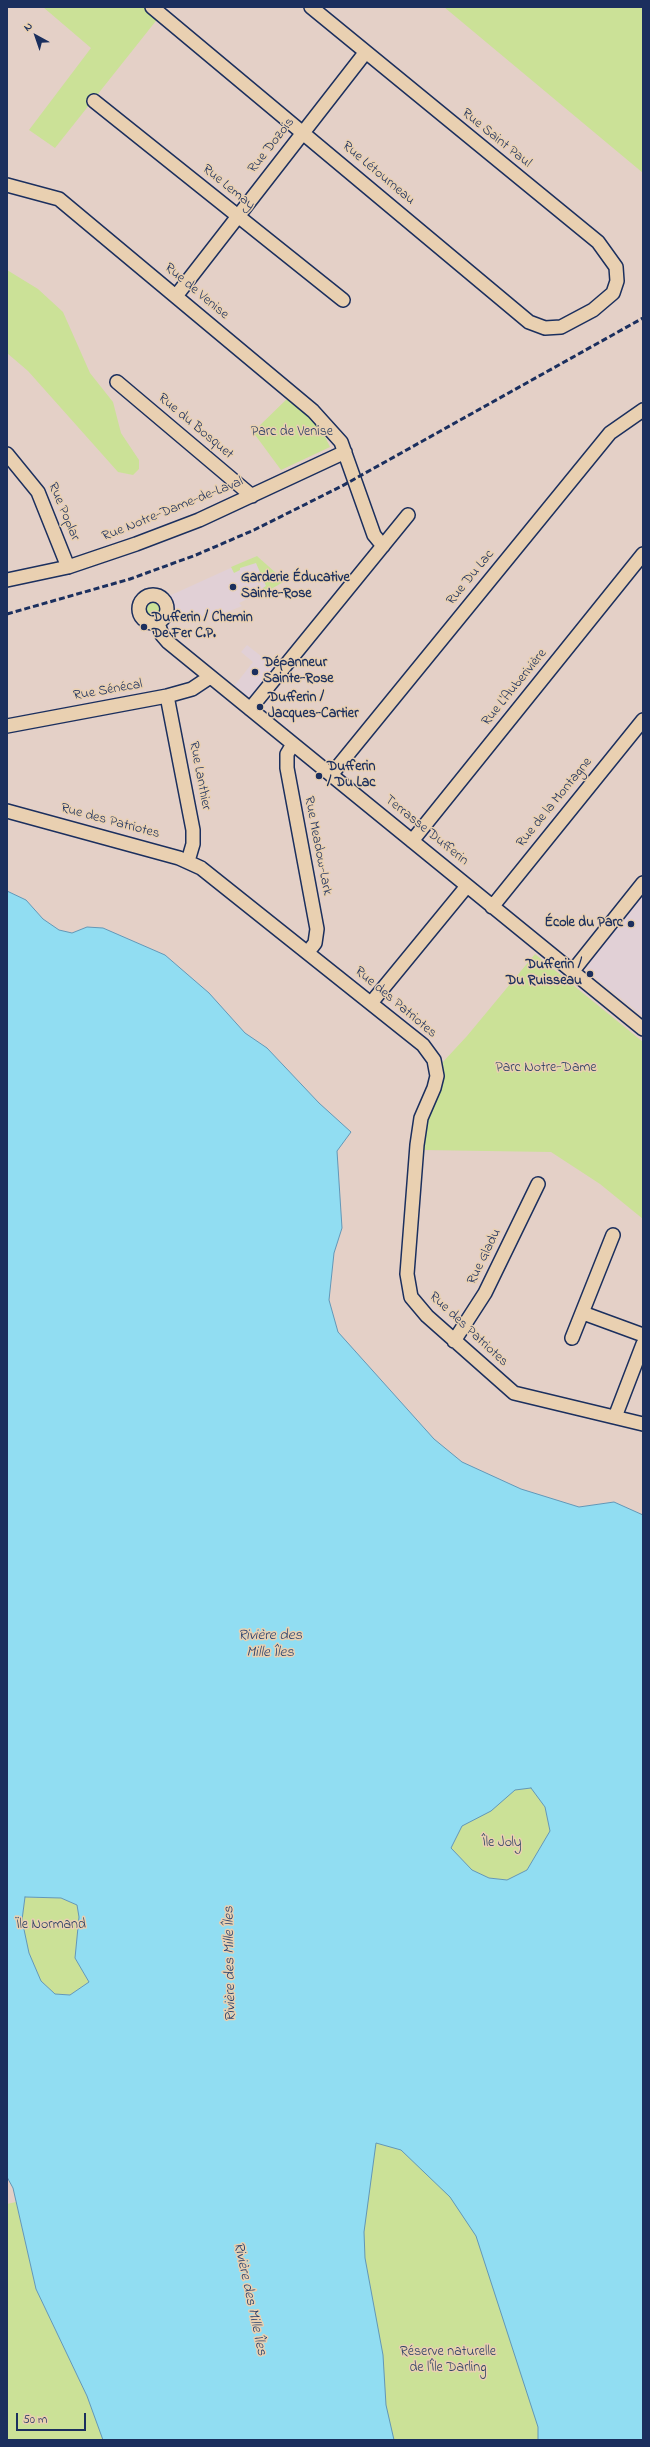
<!DOCTYPE html>
<meta charset="utf-8">
<style>
body{margin:0}
#map{position:relative;width:650px;height:2447px;overflow:hidden;background:#e4d0c7;font-family:"Indie Flower",sans-serif}
canvas{display:block}
.frame{position:absolute;inset:0;border:8px solid #1b2f5e;pointer-events:none}
.north{position:absolute;left:16px;top:16px;width:40px;height:40px;-webkit-text-stroke:3px #e9d0b1;paint-order:stroke;rotate:320deg;font-size:11px;font-weight:700;line-height:16px;text-align:center;color:#1b2f5e}
.north::after{content:'';display:block;margin:auto;width:14px;height:18px;background:#1b2f5e;clip-path:polygon(50% 0,100% 100%,50% 72%,0 100%)}
.scale{position:absolute;left:16px;top:2413px;width:70px;height:18px;box-sizing:border-box;border:2px solid #1b2f5e;border-top:0;padding-left:5px;font-size:12px;line-height:14px;white-space:nowrap;color:#1b2f5e;-webkit-text-stroke:3px #e9d0b1;paint-order:stroke}
</style>
<div id="map">
<canvas width="650" height="2447"></canvas>
<div class="frame"></div>
<div class="north">N</div>
<div class="scale">50 m</div>
</div>
<script>
const ctx = document.querySelector('canvas').getContext('2d');
ctx.lineJoin = 'round';
function paint(path, color) {
  ctx.fillStyle = color;
  ctx.fill(path, 'evenodd');
}
function shape(rows) {
  const path = new Path2D();
  for (const r of rows) {
    if (r.length === 3) {
      path.moveTo(r[0] + r[2], r[1]);
      path.arc(r[0], r[1], r[2], 0, 2 * Math.PI);
      continue;
    }
    path.moveTo(r[0], r[1]);
    for (let i = 2; i < r.length; i += 2) path.lineTo(r[i], r[i + 1]);
  }
  return path;
}
function stroke(path, color, width, dash) {
  ctx.strokeStyle = color;
  ctx.lineWidth = width;
  ctx.lineCap = dash ? 'butt' : 'round';
  ctx.setLineDash(dash || []);
  ctx.stroke(path);
}
function drawText(font, color, halo, rows, align = 'center') {
  ctx.font = font + ' "Indie Flower",sans-serif';
  ctx.lineWidth = 3;
  ctx.setLineDash([]);
  ctx.textBaseline = 'middle';
  ctx.strokeStyle = halo;
  ctx.fillStyle = color;
  for (const [text, x, y, turn = 0] of rows) {
    ctx.save();
    ctx.translate(x, y);
    ctx.rotate((+turn || 0) * Math.PI / 180);
    ctx.textAlign = isNaN(turn) ? turn : align;
    if (halo) ctx.strokeText(text, 0, 0);
    ctx.fillText(text, 0, 0);
    ctx.restore();
  }
}
const built = shape([
 [257,556,285,581,239,603,242,606,210,619,207,614,182,623,179,616,173,617,174,607,169,596],
 [247,645,276,668,251,699,235,685,253,662,241,652],
 [643,893,643,1016,586,970,594,955]
]);
const green = shape([
 [43,7,167,7,55,148,29,130,91,48],
 [444,7,643,7,643,173],
 [7,270,38,289,63,312,90,373,113,402,121,433,139,460,139,469,133,475,118,472,28,371,7,353],
 [292,394,313,411,330,447,281,470,253,432],
 [257,556,285,581,266,592,263,588,266,586,256,563,240,568,240,570,234,573,231,567],
 [154,609,8],
 [535,954,643,1042,643,1219,600,1184,551,1152,422,1150,425,1124,442,1072,442,1063,467,1036],
 [403,1674,532,1788,545,1807,550,1831,527,1870,508,1880,489,1878,472,1870,451,1848,462,1826],
 [25,1897,61,1898,77,1905,79,1917,75,1958,89,1982,70,1995,55,1994,41,1981,29,1953,22,1920],
 [364,2128,407,2131,463,2189,553,2440,380,2440,351,2257],
 [16,2202,36,2289,87,2396,104,2440,7,2440,7,2204]
]);
const water = shape([
 [7,891,26,900,43,919,59,930,72,933,87,927,103,928,165,955,209,993,245,1033,267,1048,319,1103,351,1132,337,1151,342,1228,334,1253,329,1300,338,1332,434,1439,462,1462,521,1489,579,1507,614,1502,643,1515,643,2440,538,2440,538,2427,476,2236,450,2197,401,2150,376,2143,364,2232,365,2258,383,2355,386,2405,394,2440,103,2440,87,2396,36,2289,13,2188,7,2177,7,891],
 [531,1788,545,1807,550,1831,527,1870,507,1880,489,1878,472,1870,451,1848,462,1826,491,1811,515,1790,531,1788],
 [25,1897,61,1898,77,1905,79,1917,75,1958,89,1982,70,1995,55,1994,41,1981,29,1953,22,1920,25,1897]
]);
const minor = shape([
 [152,7,529,322,545,328,561,327,593,310,613,293,617,281,616,267,598,242,311,7],
 [94,101,343,300],
 [7,185,59,199,313,411,341,442,374,535,383,546],
 [176,296,365,53],
 [117,382,252,496],
 [7,454,38,492,68,567],
 [7,580,68,567,136,544,199,520,345,452],
 [153,609,14],
 [158,623,162,635,168,642,643,1029],
 [167,696,193,830,193,844,188,861],
 [250,709,408,515],
 [7,726,167,696,192,689,210,677],
 [293,744,287,754,287,768,317,929,315,943,308,952],
 [331,775,610,433,643,410],
 [7,811,179,858,201,868,423,1045,434,1060,437,1076,434,1088,421,1118,417,1145,407,1274,411,1297,427,1316,514,1393,643,1424],
 [412,841,643,554],
 [492,907,643,720],
 [572,972,643,883],
 [371,1003,467,886],
 [583,1313,643,1335],
 [572,1338,613,1235],
 [454,1341,485,1293,538,1184],
 [615,1417,643,1344]
]);
const rail = shape([
 [7,614,130,579,196,555,254,530,342,486,643,318]
]);
const markers = [
 [233,587,4,"#1b2f5e"],
 [144,627,4,"#1b2f5e"],
 [255,672,4,"#1b2f5e"],
 [260,707,4,"#1b2f5e"],
 [319,776,4,"#1b2f5e"],
 [631,924,4,"#1b2f5e"],
 [590,974,4,"#1b2f5e"]
];
const streetNames = [
 ["Rue Saint Paul",496,139,39],
 ["Rue Dozois",272,146,-52],
 ["Rue Létourneau",378,174,40],
 ["Rue Lemay",228,188,39],
 ["Rue de Venise",196,292,40],
 ["Rue du Bosquet",195,427,40],
 ["Rue Notre-Dame-de-Laval",173,510,-22],
 ["Rue Poplar",63,512,67],
 ["Rue Du Lac",471,578,-51],
 ["Rue L'Auberivière",515,688,-51],
 ["Rue Sénécal",108,691,-10],
 ["Rue Lanthier",199,776,79],
 ["Rue de la Montagne",555,803,-51],
 ["Rue des Patriotes",110,822,15],
 ["Terrasse Dufferin",426,831,39],
 ["Rue Meadow-Lark",317,846,79],
 ["Rue des Patriotes",395,1003,40],
 ["Rue Gladu",485,1257,-64],
 ["Rue des Patriotes",468,1330,43]
];
const parkNames = [
 ["Parc de Venise",292,433],
 ["Parc Notre-Dame",546,1069],
 ["Île Joly",502,1844],
 ["Ïle Normand",51,1926],
 ["Réserve naturelle",448,2353],
 ["de l'Île Darling",448,2369]
];
const poiNames = [
 ["Garderie Éducative",241,579],
 ["Sainte-Rose",241,595],
 ["Dufferin / Chemin",152,619],
 ["De Fer C.P.",152,635],
 ["Dépanneur",263,664],
 ["Sainte-Rose",263,680],
 ["Dufferin /",268,699],
 ["Jacques-Cartier",268,715],
 ["Dufferin",327,768],
 ["/ Du Lac",327,784],
 ["École du Parc",623,924,"right"],
 ["Dufferin /",582,966,"right"],
 ["Du Ruisseau",582,982,"right"]
];
const waterNames = [
 ["Rivière des",270,1637],
 ["Mille Îles",270,1654],
 ["Rivière des Mille Îles",231,1964,-91],
 ["Rivière des Mille Îles",249,2299,78]
];
paint(built, '#e1d0d6');
paint(green, '#cbe197');
paint(water, '#91ddf2');
stroke(water, '#6297b7', 1);
stroke(minor, '#1b2f5e', 16);
stroke(minor, '#e9d0b1', 13);
stroke(rail, '#1b2f5e', 3, [6, 3]);
for (const [x, y, r, color] of markers) {
  const dot = new Path2D();
  dot.arc(x, y, r, 0, 2 * Math.PI);
  ctx.fillStyle = color;
  ctx.fill(dot);
  stroke(dot, '#e9d0b1', 1.5);
}
drawText('14px', '#1b2f5e', '#e9d0b1', streetNames);
drawText('14px', '#2d4164', '#e9d0b1', parkNames);
drawText('bold 14px', '#1b2f5e', '#e9d0b1', poiNames, 'left');
drawText('italic 15px', '#27406d', '#e9d0b1', waterNames);
</script>
